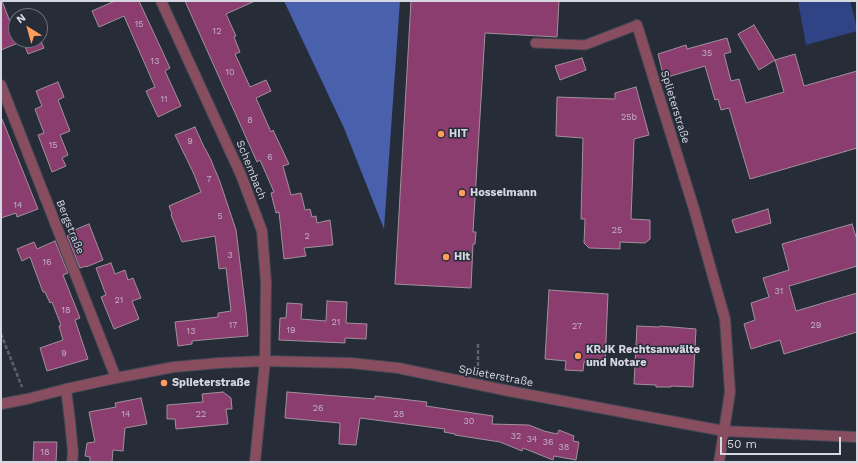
<!DOCTYPE html>
<meta charset="utf-8">
<style>
body{margin:0}
#map{position:relative;width:858px;height:463px;overflow:hidden;background:#272c39;font-family:"Work Sans",sans-serif}
canvas{display:block}
.frame{position:absolute;inset:0;border:2px solid #d5d8e1;pointer-events:none}
.north{position:absolute;left:8px;top:8px;width:40px;height:40px;box-sizing:border-box;background:#272c39;border:1px solid #6d717c;border-radius:50%;rotate:323deg;font-size:11px;font-weight:700;line-height:16px;text-align:center;color:#d5d8e1}
.north::after{content:'';display:block;margin:auto;width:14px;height:18px;background:#ff9b5b;clip-path:polygon(50% 0,100% 100%,50% 72%,0 100%)}
.scale{position:absolute;left:720px;top:437px;width:121px;height:18px;box-sizing:border-box;border:2px solid #d5d8e1;border-top:0;padding-left:5px;font-size:12px;line-height:14px;white-space:nowrap;color:#d5d8e1;-webkit-text-stroke:3px #272c39;paint-order:stroke}
</style>
<div id="map">
<canvas width="858" height="463"></canvas>
<div class="frame"></div>
<div class="north">N</div>
<div class="scale">50 m</div>
</div>
<script>
const ctx = document.querySelector('canvas').getContext('2d');
ctx.lineJoin = 'round';
function paint(path, color) {
  ctx.fillStyle = color;
  ctx.fill(path, 'evenodd');
}
function shape(rows) {
  const path = new Path2D();
  for (const r of rows) {
    path.moveTo(r[0], r[1]);
    for (let i = 2; i < r.length; i += 2) path.lineTo(r[i], r[i + 1]);
  }
  return path;
}
function stroke(path, color, width, dash) {
  ctx.strokeStyle = color;
  ctx.lineWidth = width;
  ctx.lineCap = dash ? 'butt' : 'round';
  ctx.setLineDash(dash || []);
  ctx.stroke(path);
}
function drawText(font, color, halo, rows, align = 'center') {
  ctx.font = font + ' "Work Sans",sans-serif';
  ctx.lineWidth = 3;
  ctx.setLineDash([]);
  ctx.textBaseline = 'middle';
  ctx.strokeStyle = halo;
  ctx.fillStyle = color;
  for (const [text, x, y, turn = 0] of rows) {
    ctx.save();
    ctx.translate(x, y);
    ctx.rotate((+turn || 0) * Math.PI / 180);
    ctx.textAlign = isNaN(turn) ? turn : align;
    if (halo) ctx.strokeText(text, 0, 0);
    ctx.fillText(text, 0, 0);
    ctx.restore();
  }
}
const green = shape([
 [798,1,850,1,857,28,857,31,806,45]
]);
const forest = shape([
 [284,1,400,1,384,229,344,128]
]);
const building = shape([
 [1,1,2,1,14,32,16,31,16,40,40,40,40,39,44,48,28,54,23,41,1,50,1,1],
 [115,1,139,1,170,68,165,71,181,106,158,117,146,91,155,87,124,16,99,27,92,11,115,1],
 [185,1,255,1,226,14,236,36,234,37,240,52,235,54,250,87,266,80,271,91,256,98,271,132,273,130,289,164,283,166,291,195,301,193,305,210,310,209,312,217,316,216,317,223,330,220,333,245,304,248,306,256,284,259,279,212,276,213,271,193,274,192,260,160,257,162,185,1],
 [411,1,559,1,557,37,485,33,473,232,476,232,475,244,473,244,471,288,395,284,411,1],
 [754,25,775,60,795,54,804,86,857,71,857,148,750,179,729,108,721,110,718,99,715,100,705,66,664,78,658,54,686,45,687,49,727,38,731,52,724,54,731,81,739,79,746,103,784,92,775,60,759,70,738,34,754,25],
 [582,58,586,70,560,80,555,66,582,58],
 [58,82,64,97,58,100,70,131,60,135,68,155,62,158,66,166,52,172,38,135,44,133,35,109,42,106,36,91,58,82],
 [636,87,649,135,634,139,631,219,650,220,650,239,645,243,620,242,620,249,589,248,584,243,585,219,581,219,583,138,556,136,557,97,615,99,615,93,636,87],
 [1,119,2,119,38,209,17,217,16,213,1,218,1,119],
 [195,127,204,147,207,152,211,160,220,182,236,230,246,312,248,336,213,339,192,341,192,344,178,346,175,322,218,317,218,313,231,311,226,268,219,269,215,236,182,242,171,215,172,214,169,206,201,192,193,172,175,135,195,127],
 [768,209,771,223,736,233,732,220,768,209],
 [89,224,103,260,86,267,86,266,80,268,67,236,73,234,72,231,89,224],
 [852,224,857,240,857,266,789,286,796,311,857,293,857,332,784,354,780,340,751,349,744,324,755,320,751,303,769,297,763,278,789,270,782,244,852,224],
 [55,241,68,273,63,275,80,318,75,320,88,359,47,371,40,348,63,340,59,326,61,325,52,302,50,303,45,292,43,292,30,257,22,261,17,249,34,242,37,249,55,241],
 [111,263,115,274,125,270,128,280,133,278,141,298,132,301,139,319,114,329,101,297,106,295,96,268,111,263],
 [549,290,608,294,605,363,584,362,583,371,565,370,566,361,545,359,549,290],
 [327,301,347,302,346,323,367,324,366,339,345,338,345,343,279,340,280,318,286,318,287,303,302,304,301,319,326,321,327,301],
 [637,326,659,327,660,326,696,329,693,387,671,386,671,387,656,387,656,385,634,384,637,326],
 [223,392,231,398,232,409,226,409,228,424,176,429,175,419,167,419,167,405,203,402,202,394,223,392],
 [287,392,375,399,375,396,427,402,426,406,493,416,492,424,529,425,544,431,557,434,559,430,574,436,573,441,579,442,576,460,554,456,553,460,523,448,522,451,500,442,455,435,455,434,444,432,445,429,360,418,356,445,339,444,340,423,285,418,287,392],
 [141,398,147,424,125,428,123,451,113,450,112,462,90,462,90,457,85,456,87,443,95,442,89,412,116,407,115,403,141,398],
 [34,442,57,442,56,462,33,462,34,442]
]);
const path = shape([
 [1,334,22,387],
 [478,344,478,372]
]);
const service = shape([
 [535,43,585,45,637,25]
]);
const minor = shape([
 [161,1,241,175,262,231,266,282,265,361,255,462],
 [637,25,694,209,725,319,730,392,724,431],
 [1,85,116,378],
 [66,389,70,421,73,453,72,462]
]);
const tertiary = shape([
 [1,404,27,399,66,389,116,378,174,367,219,363,265,361,351,363,398,368,509,391,724,431,857,437],
 [719,462,724,431]
]);
const markers = [
 [441,134,4,"#ff9b5b"],
 [462,193,4,"#ff9b5b"],
 [446,257,4,"#ff9b5b"],
 [578,356,4,"#ff9b5b"],
 [164,383,4,"#ff9b5b"]
];
const numberNames = [
 ["15",139,24],
 ["12",217,31],
 ["35",707,53],
 ["13",155,61],
 ["10",230,72],
 ["11",164,99],
 ["25b",629,117],
 ["8",250,120],
 ["9",190,141],
 ["15",53,145],
 ["6",270,157],
 ["7",209,179],
 ["14",18,205],
 ["5",220,216],
 ["25",617,230],
 ["2",307,236],
 ["3",230,255],
 ["16",47,262],
 ["31",779,291],
 ["21",119,300],
 ["18",66,310],
 ["21",336,322],
 ["17",233,325],
 ["29",816,325],
 ["27",577,326],
 ["19",291,330],
 ["13",191,331],
 ["9",64,353],
 ["26",318,408],
 ["14",126,414],
 ["22",201,414],
 ["28",399,414],
 ["30",469,421],
 ["32",516,436],
 ["34",532,439],
 ["36",548,442],
 ["38",564,447],
 ["18",45,452]
];
const streetNames = [
 ["Splieterstraße",675,107,73],
 ["Schembach",251,170,68],
 ["Bergstraße",70,227,68],
 ["Splieterstraße",496,376,11]
];
const poiNames = [
 ["HIT",449,134],
 ["Hosselmann",470,193],
 ["Hit",454,257],
 ["KRJK Rechtsanwälte",586,350],
 ["und Notare",586,363],
 ["Splieterstraße",172,383]
];
paint(green, '#304384');
paint(forest, '#4960ac');
paint(building, '#8b3d70');
stroke(building, '#a2919a', 1);
stroke(service, '#434854', 11);
stroke(minor, '#434854', 12);
stroke(tertiary, '#434854', 12);
stroke(path, '#5c606c', 2.5, [4, 2]);
stroke(service, '#884d5e', 9);
stroke(minor, '#884d5e', 10);
stroke(tertiary, '#884d5e', 10);
for (const [x, y, r, color] of markers) {
  const dot = new Path2D();
  dot.arc(x, y, r, 0, 2 * Math.PI);
  ctx.fillStyle = color;
  ctx.fill(dot);
  stroke(dot, '#272c39', 1.5);
}
drawText('9px', '#c2b1c5', null, numberNames);
drawText('11px', '#d5d8e1', '#272c39', streetNames);
drawText('bold 11px', '#d5d8e1', '#272c39', poiNames, 'left');
</script>
